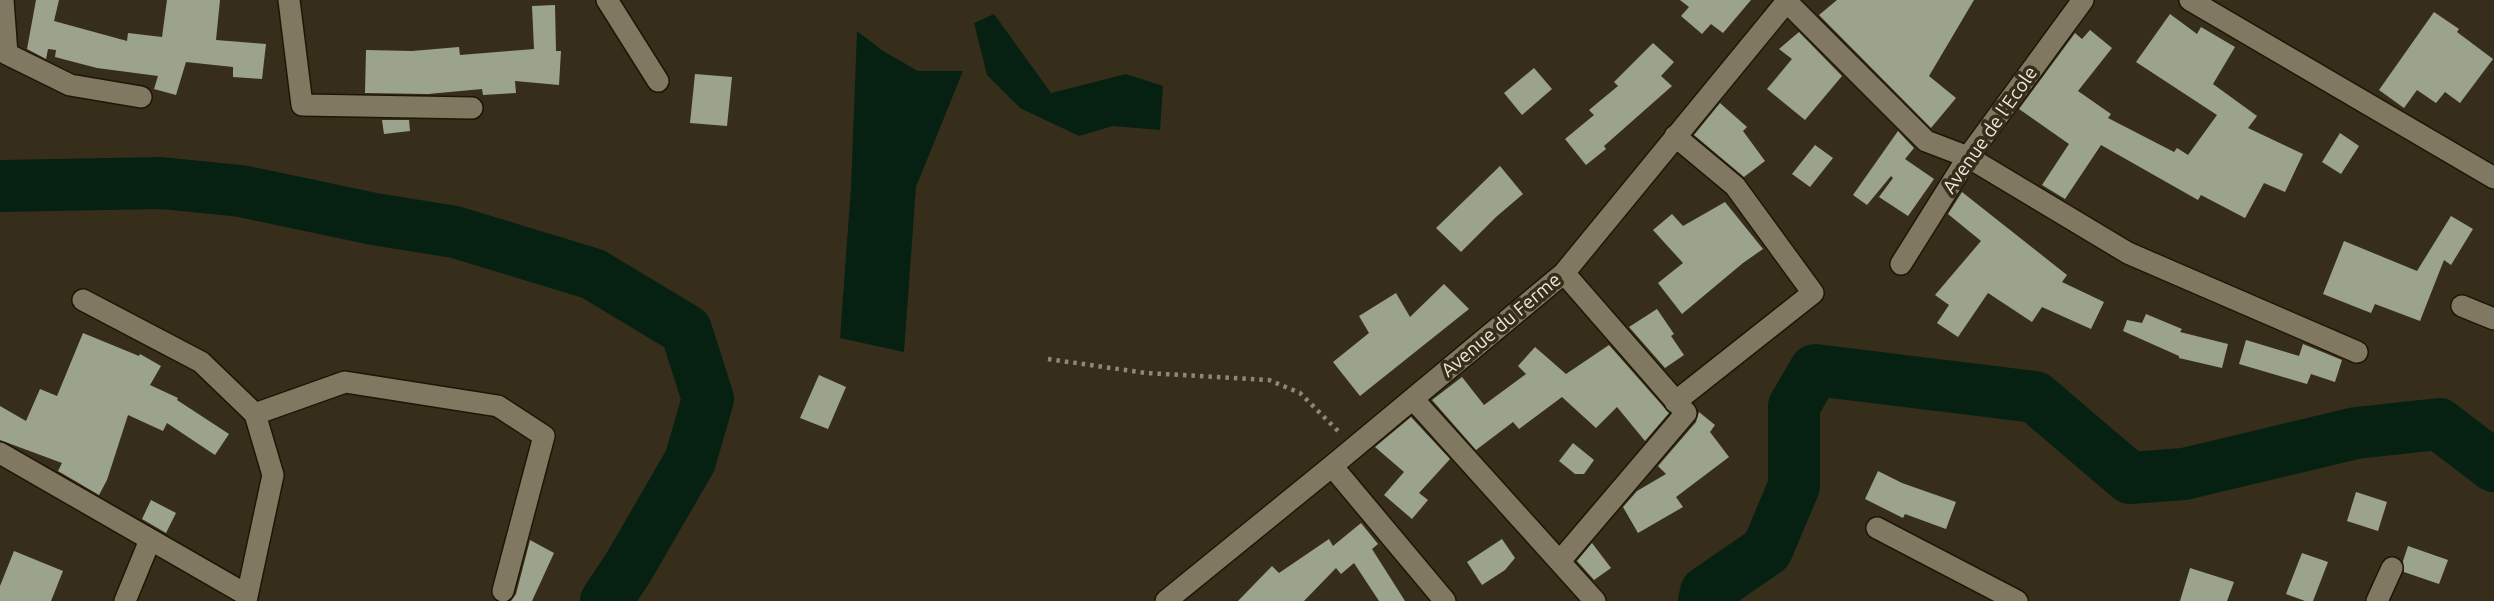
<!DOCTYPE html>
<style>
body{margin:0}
canvas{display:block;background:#362e1a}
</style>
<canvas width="2494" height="601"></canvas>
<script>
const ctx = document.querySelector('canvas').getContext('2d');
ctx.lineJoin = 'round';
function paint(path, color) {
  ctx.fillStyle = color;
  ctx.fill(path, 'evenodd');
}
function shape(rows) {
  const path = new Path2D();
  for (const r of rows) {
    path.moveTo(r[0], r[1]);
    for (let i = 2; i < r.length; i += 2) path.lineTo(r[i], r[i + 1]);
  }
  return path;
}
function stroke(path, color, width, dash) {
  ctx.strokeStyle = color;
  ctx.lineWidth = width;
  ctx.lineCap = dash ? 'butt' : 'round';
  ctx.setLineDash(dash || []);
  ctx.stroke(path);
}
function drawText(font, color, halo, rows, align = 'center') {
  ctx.font = font + ' Ubuntu,sans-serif';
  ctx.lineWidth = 7;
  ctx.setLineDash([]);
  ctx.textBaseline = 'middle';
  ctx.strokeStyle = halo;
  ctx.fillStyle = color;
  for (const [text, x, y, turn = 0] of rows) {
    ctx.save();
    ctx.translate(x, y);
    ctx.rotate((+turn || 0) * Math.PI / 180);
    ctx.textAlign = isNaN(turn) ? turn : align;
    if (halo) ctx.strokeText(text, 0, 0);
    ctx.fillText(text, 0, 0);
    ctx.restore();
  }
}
const water = shape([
 [994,14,1051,93,1126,74,1163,86,1160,130,1113,126,1079,136,1020,108,987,75,974,23],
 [857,31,883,51,918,71,963,71,916,187,904,352,840,338,851,187]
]);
const river = shape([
 [0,186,161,183,241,191,374,219,455,232,593,274,686,330,708,399,690,461,628,568,606,601],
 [1704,601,1706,592,1767,550,1794,486,1794,406,1815,370,2035,397,2130,478,2184,474,2356,433,2439,424,2494,466]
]);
const building = shape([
 [36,0,59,0,54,21,127,41,128,33,162,37,167,0,220,0,216,40,266,44,262,79,233,77,233,67,186,62,176,95,154,89,158,76,97,68,55,57,56,50,48,49,46,59,27,49],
 [1680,0,1751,0,1723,33,1711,24,1702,34,1681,16,1689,7],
 [1837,0,1974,0,1929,76,1956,98,1931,128,1819,15],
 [555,5,556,51,561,51,559,85,515,81,516,93,483,95,482,89,428,94,365,93,366,50,412,51,459,47,460,55,534,49,532,6],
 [2434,12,2459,29,2457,32,2493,59,2460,103,2445,92,2436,103,2417,90,2404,108,2379,90],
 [2170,14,2197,34,2201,27,2235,47,2213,84,2257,116,2248,128,2303,154,2285,192,2264,183,2245,218,2201,195,2198,200,2101,145,2065,199,2042,185,2069,144,2019,109,2075,33,2082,39,2090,30,2112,48,2078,91,2111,114,2108,118,2174,152,2177,148,2188,155,2217,115,2136,62],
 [1799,32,1842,76,1805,120,1767,89,1792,59,1779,49],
 [1653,43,1674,62,1661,76,1672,86,1604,146,1606,149,1586,165,1565,139,1594,115,1589,110,1618,86,1614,82],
 [1534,68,1552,89,1522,115,1504,93],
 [695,74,732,77,727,126,690,123],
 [1720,103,1747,127,1743,131,1765,161,1744,177,1694,135],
 [382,120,409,120,410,131,384,134],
 [1898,131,1914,148,1905,159,1934,179,1908,216,1879,197,1893,178,1891,176,1867,205,1853,195],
 [2340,133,2359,146,2341,174,2322,162],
 [1815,145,1833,158,1810,187,1792,174],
 [1500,166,1523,194,1496,217,1461,252,1436,228],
 [1962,192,2067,275,2062,282,2104,302,2091,329,2042,307,2032,322,1988,293,1958,337,1937,323,1949,305,1935,295,1981,241,1948,214],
 [1725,202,1763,249,1743,263,1682,314,1658,283,1683,263,1653,230,1672,214,1683,226],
 [2451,216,2473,229,2451,265,2444,260,2420,321,2375,304,2371,313,2323,294,2344,241,2417,271],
 [1444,284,1469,309,1360,396,1333,362,1369,333,1359,316,1396,293,1410,317],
 [1657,309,1674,334,1671,336,1684,355,1665,368,1629,327],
 [2146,314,2182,329,2180,332,2228,344,2222,368,2179,358,2179,356,2123,331,2127,320,2142,323],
 [83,333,139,356,140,354,161,366,150,385,178,398,177,400,229,434,215,455,167,423,163,431,128,415,107,480,99,495,58,471,62,463,0,440,0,406,26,421,40,389,57,396],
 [2246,340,2299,356,2303,344,2342,360,2335,382,2311,374,2307,384,2239,364],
 [1609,345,1669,413,1645,441,1617,407,1596,428,1562,397,1519,429,1513,422,1476,450,1432,400,1462,377,1484,405,1526,374,1518,366,1535,347,1566,374],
 [819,375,846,387,828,429,800,418],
 [1699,412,1715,425,1710,432,1729,457,1676,497,1683,507,1638,533,1623,507,1637,491,1666,474,1658,466,1696,422],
 [1411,417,1450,459,1419,493,1428,500,1412,519,1384,495,1404,472,1375,447],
 [1573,443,1594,460,1584,474,1575,474,1559,461],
 [1878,471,1902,483,1956,502,1946,529,1905,514,1903,518,1865,499],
 [2356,492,2387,502,2378,531,2347,521],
 [151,500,176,513,166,533,142,519],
 [1361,523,1378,544,1372,549,1405,601,1379,601,1354,563,1341,574,1336,568,1304,601,1238,601,1272,566,1279,573,1329,539,1333,546],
 [1502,539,1515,558,1505,570,1482,585,1467,562],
 [530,540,554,553,532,601,511,601,516,594],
 [1592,543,1611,568,1594,580,1577,561],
 [2408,546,2448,560,2439,584,2404,572,2403,561],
 [14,551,63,571,51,601,0,601,0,586],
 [2302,553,2328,562,2313,601,2305,601,2286,594],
 [2190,568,2234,582,2227,601,2180,601]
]);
const path = shape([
 [1048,359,1146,373,1269,380,1300,393,1339,432]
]);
const minor = shape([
 [3,0,7,54,70,85,141,97],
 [289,0,302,105,472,108],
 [607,0,658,81],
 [2190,0,2494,178],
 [1787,2,1926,141,1968,157,2128,253,2357,352],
 [1901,264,1968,157,2083,0],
 [83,300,201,362,255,414,273,475,246,601],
 [2462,306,2494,319],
 [1413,399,1595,601],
 [1675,402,1813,293,1735,186,1675,136],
 [255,414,345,382,498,406,544,436,503,591],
 [0,453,247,595],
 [1332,466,1445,601],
 [1877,528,2017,601],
 [1560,561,1686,413,1564,273],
 [125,601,150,540],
 [1166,601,1332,466,1564,273,1788,0],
 [2377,601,2392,568]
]);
const streetNames = [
 ["Avenue de l'Ecole",1990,130,-55],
 ["Avenue du Ferme",1501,325,-40]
];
paint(water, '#062112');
stroke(river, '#062112', 52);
paint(building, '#9ca38c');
stroke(minor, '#1e1604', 24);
stroke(path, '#8f8878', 4.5, [3.5, 5]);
stroke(minor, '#817862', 21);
drawText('19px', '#ede8db', '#362e1a', streetNames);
</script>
